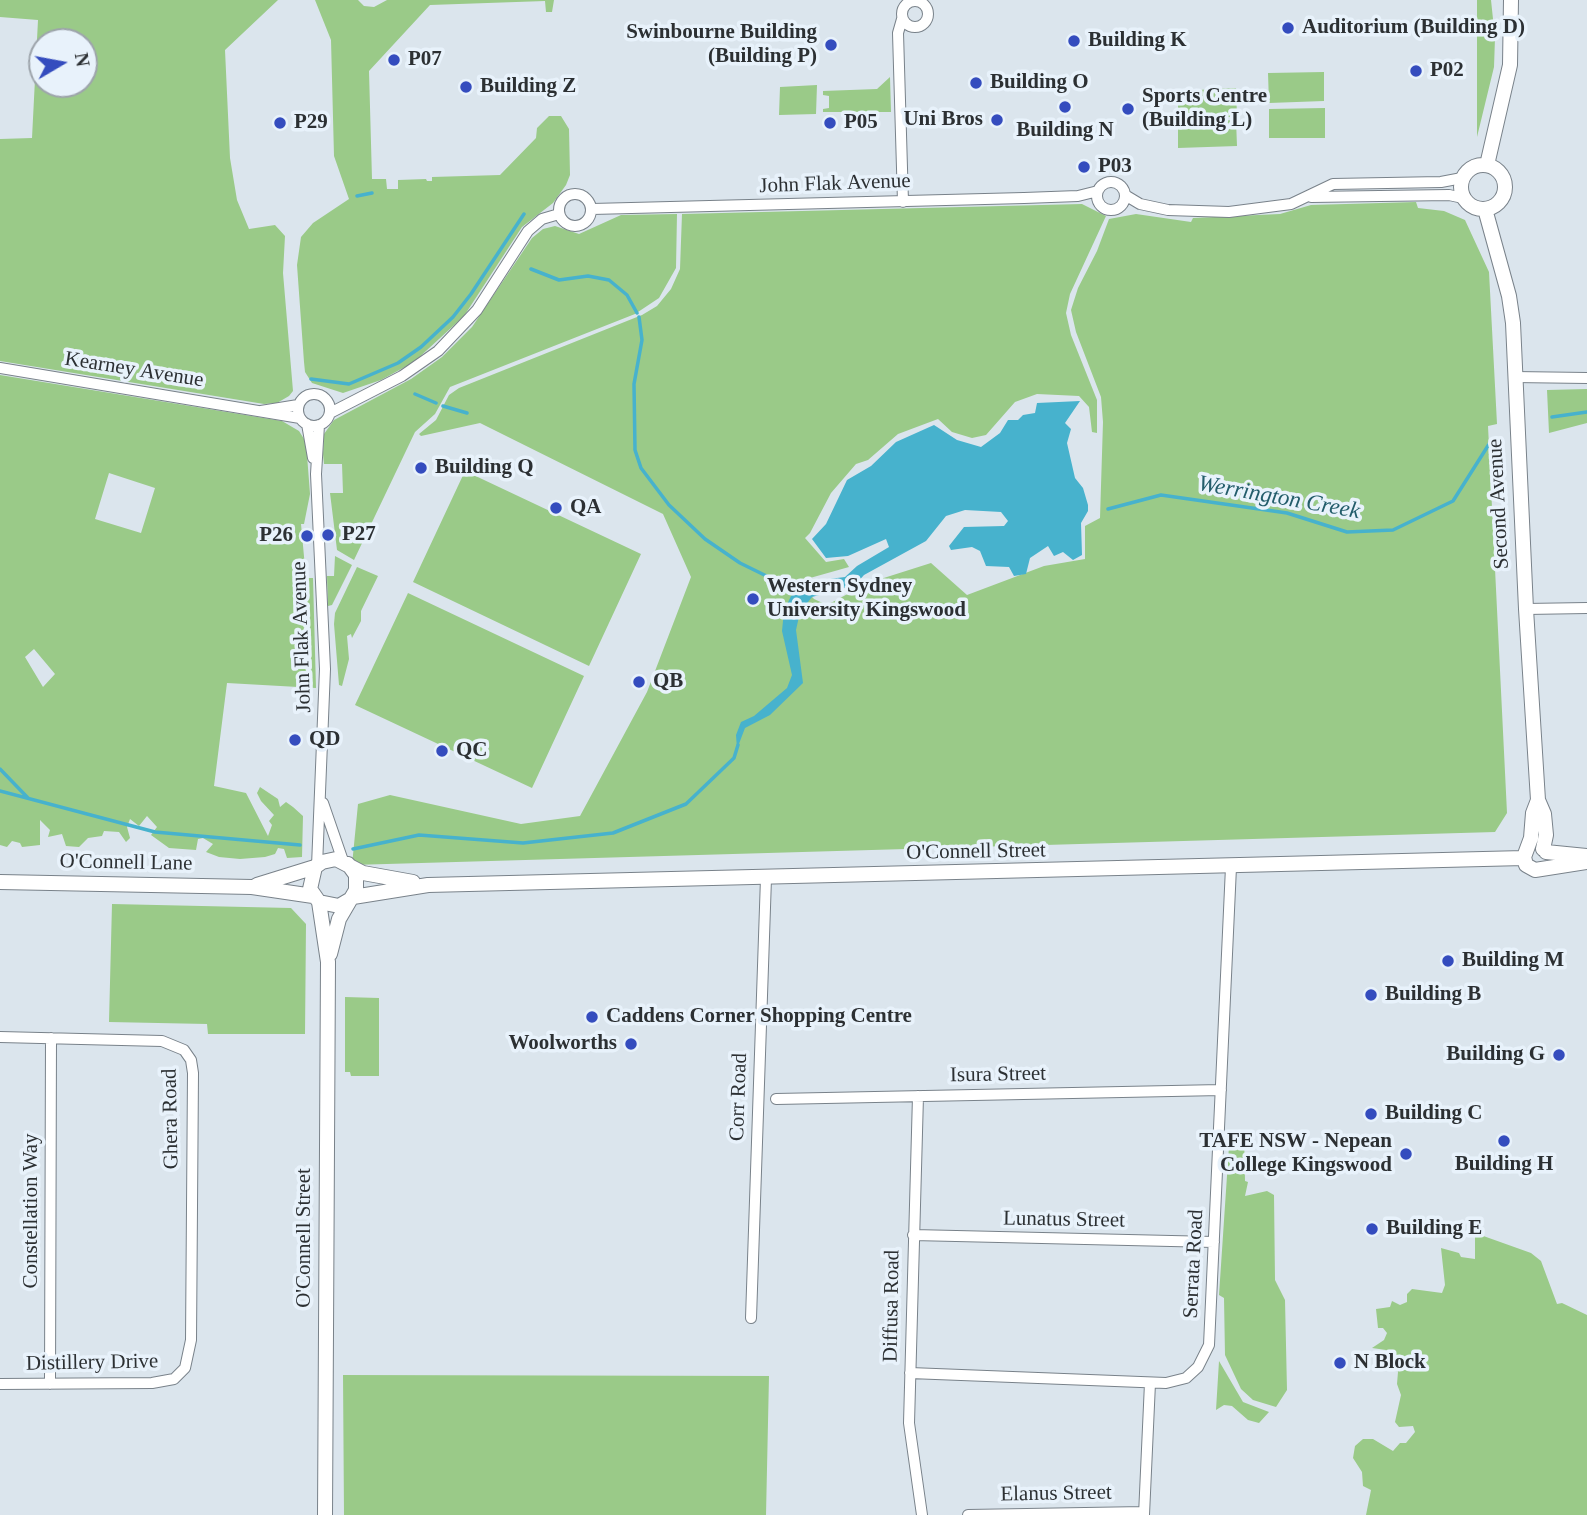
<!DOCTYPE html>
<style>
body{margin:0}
#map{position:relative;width:1587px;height:1515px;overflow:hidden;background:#dbe5ed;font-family:"Times New Roman",serif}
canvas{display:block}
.north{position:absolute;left:28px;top:28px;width:70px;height:70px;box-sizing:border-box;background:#e8f2fb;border:2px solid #9da4ab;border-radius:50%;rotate:80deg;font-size:19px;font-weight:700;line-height:28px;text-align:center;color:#2c3033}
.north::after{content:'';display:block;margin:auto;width:24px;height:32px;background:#344cbe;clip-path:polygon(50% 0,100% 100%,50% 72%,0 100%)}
</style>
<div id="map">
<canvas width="1587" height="1515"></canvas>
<div class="north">N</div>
</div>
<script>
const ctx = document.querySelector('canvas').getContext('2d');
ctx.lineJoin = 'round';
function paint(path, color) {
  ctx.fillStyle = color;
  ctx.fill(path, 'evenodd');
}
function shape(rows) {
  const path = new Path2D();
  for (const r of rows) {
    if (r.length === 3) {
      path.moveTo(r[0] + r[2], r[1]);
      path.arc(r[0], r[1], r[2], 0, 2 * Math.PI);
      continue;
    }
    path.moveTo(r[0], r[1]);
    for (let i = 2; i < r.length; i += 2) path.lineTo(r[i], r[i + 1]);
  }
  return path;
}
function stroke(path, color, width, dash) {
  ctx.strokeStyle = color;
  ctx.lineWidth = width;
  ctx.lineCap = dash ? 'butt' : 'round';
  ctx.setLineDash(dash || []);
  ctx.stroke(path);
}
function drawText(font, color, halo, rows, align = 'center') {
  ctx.font = font + ' "Times New Roman",serif';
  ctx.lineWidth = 7;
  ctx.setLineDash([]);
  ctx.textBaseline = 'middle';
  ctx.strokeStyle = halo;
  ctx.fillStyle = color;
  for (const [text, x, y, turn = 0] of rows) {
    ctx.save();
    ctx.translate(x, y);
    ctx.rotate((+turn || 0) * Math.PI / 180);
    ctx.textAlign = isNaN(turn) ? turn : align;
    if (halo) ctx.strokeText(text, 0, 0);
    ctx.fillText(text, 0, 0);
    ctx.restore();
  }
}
const green = shape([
 [0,0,278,0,225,50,230,158,237,200,249,229,275,225,285,236,283,273,293,391,289,396,277,403,264,404,0,361,0,139,32,138,38,20,0,17],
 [42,42,84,42,84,84,42,84],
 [315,0,358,0,364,6,374,7,387,0,554,0,552,12,546,12,545,1,430,5,369,71,372,179,386,179,387,189,398,189,398,180,426,179,427,181,432,181,432,177,500,175,536,138,537,128,549,116,561,116,569,129,570,175,566,185,553,203,522,227,464,316,414,362,381,380,343,393,312,383,305,372,304,362,297,265,301,237,313,223,349,199,334,156,331,40],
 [1477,0,1491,0,1495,38,1494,67,1477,137],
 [1324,72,1324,101,1269,103,1268,73],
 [890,77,891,112,823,112,823,109,829,108,829,96,823,95,823,91,877,89],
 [817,85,816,114,779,115,780,87],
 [1236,88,1237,117,1178,117,1178,91],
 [1325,108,1325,138,1269,138,1269,109],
 [1236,120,1237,146,1178,148,1178,121],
 [1416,202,1418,208,1444,211,1465,220,1489,272,1497,424,1488,426,1507,813,1495,832,352,865,358,804,390,795,521,824,580,816,647,692,691,577,663,514,480,423,421,436,419,434,436,420,449,395,459,388,642,315,657,306,671,289,680,269,682,214,1082,204,1106,216,1070,294,1066,313,1071,335,1097,400,1097,433,1092,432,1089,407,1079,396,1037,394,1015,402,986,435,972,438,952,432,938,419,898,434,868,460,856,464,831,493,810,533,805,538,826,562,844,559,849,567,810,578,802,586,814,599,827,605,868,583,931,563,967,595,1044,566,1085,559,1085,526,1100,518,1103,422,1101,397,1076,332,1071,310,1078,288,1097,251,1109,219,1136,214,1191,222,1193,218,1280,214,1311,205],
 [677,214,676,268,659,298,635,314,450,387,435,414,415,432,354,560,337,550,330,493,343,493,342,464,324,464,323,454,324,434,334,420,411,379,442,357,472,327,532,238,543,229,555,226,579,234,621,215],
 [0,375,282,421,299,431,306,442,310,494,304,524,301,524,306,578,313,578,316,688,227,683,214,786,246,793,268,836,272,825,269,821,274,815,261,801,257,793,260,787,278,799,280,807,286,802,293,807,303,816,302,857,287,858,284,849,278,848,275,854,265,857,240,859,219,857,206,852,213,844,203,838,198,839,196,850,169,848,151,835,157,827,147,816,139,826,130,819,127,827,130,838,126,842,119,832,104,831,102,836,88,838,79,847,66,846,62,834,48,837,50,830,40,820,40,845,22,847,20,843,12,841,7,847,0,845],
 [109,473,155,488,141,533,95,519],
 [34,649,55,674,43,687,25,657],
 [1587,389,1587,423,1549,433,1547,390],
 [465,471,641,554,589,666,413,582],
 [335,556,352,565,332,605,328,606,327,576,334,576],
 [357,567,378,576,361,611,361,621,352,638,351,634,347,636,349,659,342,686,339,685,334,624,335,613],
 [408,593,584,676,532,788,355,705],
 [112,904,291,908,306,924,305,1034,208,1034,207,1024,109,1022],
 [345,997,379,998,379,1076,351,1076,350,1072,345,1072],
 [1230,1131,1244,1131,1245,1181,1248,1182,1245,1196,1267,1191,1274,1195,1275,1280,1285,1300,1287,1390,1276,1407,1253,1400,1241,1389,1225,1355,1224,1298,1219,1295],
 [1475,1233,1531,1253,1541,1261,1557,1304,1562,1303,1587,1315,1587,1515,1366,1515,1371,1490,1363,1486,1362,1472,1353,1458,1355,1446,1363,1439,1373,1439,1393,1451,1400,1443,1406,1443,1415,1432,1413,1426,1399,1427,1395,1422,1401,1395,1397,1384,1398,1372,1395,1357,1386,1350,1372,1348,1384,1340,1387,1333,1383,1328,1378,1328,1376,1309,1390,1307,1392,1301,1400,1305,1407,1302,1407,1294,1412,1289,1442,1293,1445,1285,1441,1248,1459,1253,1461,1257,1475,1259],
 [1219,1361,1243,1402,1269,1412,1259,1423,1248,1420,1232,1406,1224,1405,1216,1410],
 [343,1375,769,1376,766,1515,344,1515]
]);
const water = shape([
 [1080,401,1065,423,1071,429,1067,443,1075,478,1083,488,1088,505,1088,511,1081,523,1082,555,1073,560,1063,552,1054,556,1048,546,1030,558,1026,574,1014,576,1009,567,986,566,980,551,972,547,951,550,949,546,964,527,1004,526,1008,521,1001,512,965,510,946,516,926,541,864,575,855,585,812,597,800,612,796,630,803,683,770,715,745,728,737,749,736,735,741,722,754,716,787,688,792,675,782,631,784,611,791,596,813,581,845,577,857,566,889,547,886,539,848,556,826,558,812,539,826,524,847,480,871,466,896,442,934,425,957,440,981,447,1000,433,1008,420,1018,420,1023,415,1035,413,1037,403]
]);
const stream = shape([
 [357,196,372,193],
 [531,269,559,280,588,276,609,280,627,295,637,313],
 [639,317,642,340,634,384,635,450,641,468,669,505,705,539,740,563,799,592],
 [311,379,349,384,398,363,421,347,453,317,471,294,524,214],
 [415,394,436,403],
 [443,406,467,413],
 [1552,417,1587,412],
 [1108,509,1161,495,1287,513,1347,532,1393,530,1453,501,1491,441],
 [0,769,28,798],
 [0,791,155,832,300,845],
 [353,849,419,835,523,843,613,833,686,804,734,758,738,745]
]);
const minor = shape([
 [915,14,13],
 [902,19,898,33,903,202],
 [1111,196,14],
 [575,210,16],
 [1125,195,1140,204,1168,210,1229,212,1291,204,1333,184,1441,182,1462,178],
 [1311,197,1449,195,1463,198],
 [592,209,1024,198,1078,196,1098,191],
 [0,368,300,418],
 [1514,377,1587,378],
 [314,410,16],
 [261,411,298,405],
 [330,413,402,376,438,351,477,310,528,231,542,219,559,214],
 [307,424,313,458],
 [1526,609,1587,608],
 [323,803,343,861],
 [317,866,325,669,316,474,319,425],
 [0,1037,162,1041,184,1050,191,1060,193,1073,191,1340,185,1368,174,1379,152,1383,0,1384],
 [918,1096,909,1423,922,1515],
 [776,1099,1221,1090],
 [913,1235,1214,1242],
 [751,1318,766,878],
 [910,1373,1166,1383,1186,1378,1198,1367,1209,1345,1231,867],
 [50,1384,51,1038],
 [968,1515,1144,1512],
 [1144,1515,1150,1383]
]);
const tertiary = shape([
 [1483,187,22],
 [1487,165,1510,65,1511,0],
 [1485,209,1509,296,1513,323,1526,609,1538,800,1544,814,1546,835,1543,849],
 [1538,800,1533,813,1531,838,1524,857,1526,865,1535,870,1587,862],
 [1546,852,1587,856],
 [0,882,252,887,313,896],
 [257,885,315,867],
 [353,897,428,885,1524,858],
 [351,899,339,906,319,902,310,889,315,867,322,862,336,859,363,873,413,882],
 [319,902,328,962,325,1515],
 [330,954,339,919,356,890,356,875,348,864]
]);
const markers = [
 [1288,28,7,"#344cbe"],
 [1074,41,7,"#344cbe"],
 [831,45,7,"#344cbe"],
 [394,60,7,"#344cbe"],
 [1416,71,7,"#344cbe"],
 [976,83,7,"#344cbe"],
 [466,87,7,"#344cbe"],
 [1065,107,7,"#344cbe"],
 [1128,109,7,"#344cbe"],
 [997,120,7,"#344cbe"],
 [280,123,7,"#344cbe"],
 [830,123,7,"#344cbe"],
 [1084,167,7,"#344cbe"],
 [421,468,7,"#344cbe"],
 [556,508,7,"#344cbe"],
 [328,535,7,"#344cbe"],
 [307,536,7,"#344cbe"],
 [753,599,7,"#344cbe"],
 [639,682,7,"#344cbe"],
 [295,740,7,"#344cbe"],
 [442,751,7,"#344cbe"],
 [1448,961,7,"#344cbe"],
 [1371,995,7,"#344cbe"],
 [592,1017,7,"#344cbe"],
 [631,1044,7,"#344cbe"],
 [1559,1055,7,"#344cbe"],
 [1371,1114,7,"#344cbe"],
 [1504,1141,7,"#344cbe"],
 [1406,1154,7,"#344cbe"],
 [1372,1229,7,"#344cbe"],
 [1340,1363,7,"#344cbe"]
];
const poiNames = [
 ["Auditorium (Building D)",1302,28],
 ["Swinbourne Building",817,33,"right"],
 ["(Building P)",817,57,"right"],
 ["Building K",1088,41],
 ["P07",408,60],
 ["P02",1430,71],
 ["Building O",990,83],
 ["Building Z",480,87],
 ["Sports Centre",1142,97],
 ["(Building L)",1142,121],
 ["Uni Bros",983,120,"right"],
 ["P29",294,123],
 ["P05",844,123],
 ["Building N",1065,131,"center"],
 ["P03",1098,167],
 ["Building Q",435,468],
 ["QA",570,508],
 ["P27",342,535],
 ["P26",293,536,"right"],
 ["Western Sydney",767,587],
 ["University Kingswood",767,611],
 ["QB",653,682],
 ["QD",309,740],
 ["QC",456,751],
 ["Building M",1462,961],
 ["Building B",1385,995],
 ["Caddens Corner Shopping Centre",606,1017],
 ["Woolworths",617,1044,"right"],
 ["Building G",1545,1055,"right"],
 ["Building C",1385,1114],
 ["TAFE NSW - Nepean",1392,1142,"right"],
 ["College Kingswood",1392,1166,"right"],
 ["Building H",1504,1165,"center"],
 ["Building E",1386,1229],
 ["N Block",1354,1363]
];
const streetNames = [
 ["John Flak Avenue",835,184,-2],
 ["Kearney Avenue",134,370,9],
 ["Second Avenue",1499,504,-93],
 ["John Flak Avenue",302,637,-92],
 ["O'Connell Street",976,852,-1],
 ["O'Connell Lane",126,863,1],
 ["Isura Street",998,1075,-1],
 ["Corr Road",739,1097,-88],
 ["Ghera Road",171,1119,-91],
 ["Constellation Way",31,1211,-90],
 ["Lunatus Street",1064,1220,1],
 ["O'Connell Street",304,1238,-90],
 ["Serrata Road",1194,1264,-87],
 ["Diffusa Road",892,1306,-89],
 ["Distillery Drive",92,1363,-1],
 ["Elanus Street",1056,1494,-1]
];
const waterNames = [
 ["Werrington Creek",1279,498,10]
];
paint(green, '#9aca88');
paint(water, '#47b2cd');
stroke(stream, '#47b2cd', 3.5);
stroke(minor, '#79828a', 12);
stroke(tertiary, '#79828a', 16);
stroke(minor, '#fff', 10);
stroke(tertiary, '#fff', 14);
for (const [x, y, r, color] of markers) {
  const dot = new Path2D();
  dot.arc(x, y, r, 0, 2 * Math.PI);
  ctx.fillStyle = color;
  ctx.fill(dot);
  stroke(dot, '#e8f2fb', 2.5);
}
drawText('bold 21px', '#2c3033', '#e8f2fb', poiNames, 'left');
drawText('21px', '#2c3033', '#e8f2fb', streetNames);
drawText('italic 23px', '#235d6b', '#e8f2fb', waterNames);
</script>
